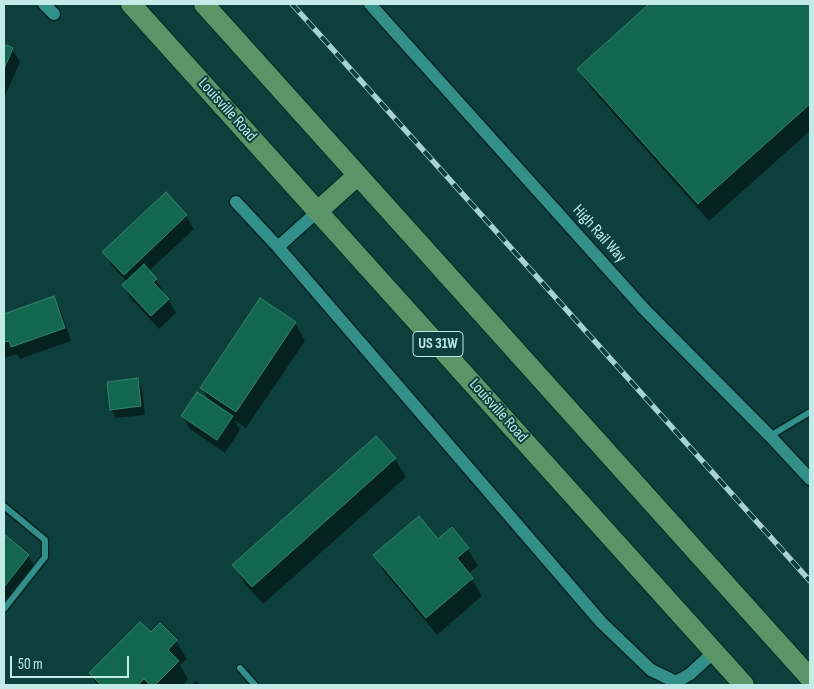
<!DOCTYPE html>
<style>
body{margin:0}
#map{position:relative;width:814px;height:689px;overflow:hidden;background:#0d403d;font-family:"Sofia Sans Condensed",sans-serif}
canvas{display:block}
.frame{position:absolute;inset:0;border:5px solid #c2ebe7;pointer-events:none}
.scale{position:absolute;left:10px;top:656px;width:119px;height:22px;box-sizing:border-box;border:2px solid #c2ebe7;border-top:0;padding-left:6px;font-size:15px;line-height:18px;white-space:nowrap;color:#c2ebe7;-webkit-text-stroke:4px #0d403d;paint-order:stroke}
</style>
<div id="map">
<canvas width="814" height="689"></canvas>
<div class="frame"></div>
<div class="scale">50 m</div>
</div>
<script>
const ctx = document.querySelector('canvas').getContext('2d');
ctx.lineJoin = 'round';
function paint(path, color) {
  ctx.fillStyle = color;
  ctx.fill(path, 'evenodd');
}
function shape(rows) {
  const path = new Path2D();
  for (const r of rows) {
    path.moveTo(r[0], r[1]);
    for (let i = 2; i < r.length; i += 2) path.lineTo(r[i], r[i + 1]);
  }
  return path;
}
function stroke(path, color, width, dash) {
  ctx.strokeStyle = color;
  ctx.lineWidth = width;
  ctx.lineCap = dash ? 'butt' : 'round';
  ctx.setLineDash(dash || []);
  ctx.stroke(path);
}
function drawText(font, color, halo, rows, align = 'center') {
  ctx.font = font + ' "Sofia Sans Condensed",sans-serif';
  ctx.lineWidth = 4;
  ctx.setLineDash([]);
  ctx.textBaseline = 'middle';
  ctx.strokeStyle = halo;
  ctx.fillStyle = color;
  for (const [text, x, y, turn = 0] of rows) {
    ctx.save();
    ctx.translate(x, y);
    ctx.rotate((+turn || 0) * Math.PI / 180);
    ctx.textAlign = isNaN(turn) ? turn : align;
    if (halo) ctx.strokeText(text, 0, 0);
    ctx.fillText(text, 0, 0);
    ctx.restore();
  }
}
const shadow = shape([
 [651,4,810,4,810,131,709,221,589,86,578,69],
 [4,45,12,49,20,62,4,98],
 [186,216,194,229,149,271,156,279,164,293,163,294,168,299,176,313,159,329,131,299,123,285,127,282,112,266,104,252],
 [53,298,61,311,71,341,20,359,17,354,4,358,4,315],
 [295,323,305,341,246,428,234,420,240,430,225,453,190,429,182,416,210,402,202,388],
 [137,379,142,388,145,415,116,418,111,409],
 [376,437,395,459,406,477,263,604,244,583,234,565],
 [4,536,28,555,36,569,9,603,4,599],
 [438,541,468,549,478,566,468,574,482,596,437,635,385,573,374,555],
 [160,625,176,641,187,659,180,665,188,679,183,685,97,685,90,674,151,634],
 [196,681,200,685,191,685]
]);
const building = shape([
 [649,4,810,4,810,104,698,204,577,69,649,4],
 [4,44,13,48,4,69,4,44],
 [166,192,187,215,124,275,102,252,166,192],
 [144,264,157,279,153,282,169,299,151,316,122,285,144,264],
 [54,296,65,328,11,347,9,341,4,342,4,314,54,296],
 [260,298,296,322,236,412,200,388,260,298],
 [138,378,141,406,110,410,107,382,138,378],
 [197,392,233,416,217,440,181,416,197,392],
 [376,436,396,458,252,587,232,565,376,436],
 [419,516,438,539,452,527,469,548,457,558,473,578,426,618,373,555,419,516],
 [4,534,29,555,4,587,4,534],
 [140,622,151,632,160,623,177,640,168,650,179,661,155,685,150,685,144,679,138,685,101,685,89,673,140,622]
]);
const service = shape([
 [770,436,810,412],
 [4,506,45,540,45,557,4,609],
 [240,668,255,685]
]);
const minor = shape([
 [44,4,54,14],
 [370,4,645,310,770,436,810,479],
 [236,202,278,247,601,622,651,670,676,682,690,674,714,652],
 [278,247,318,211]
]);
const primary = shape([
 [131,4,744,685],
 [204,4,810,678],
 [318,211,358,175]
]);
const rail = shape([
 [292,4,810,581]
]);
const shields = [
 [438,344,50]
];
const shieldNames = [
 ["US 31W",438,344]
];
const streetNames = [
 ["Louisville Road",227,110,48],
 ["High Rail Way",599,234,48],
 ["Louisville Road",498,411,48]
];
paint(shadow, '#0007');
paint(building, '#136751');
stroke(building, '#36846b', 1);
stroke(service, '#072422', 9);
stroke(minor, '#072422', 15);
stroke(primary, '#072422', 22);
stroke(service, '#328f89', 6);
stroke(minor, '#328f89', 12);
stroke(primary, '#5b9466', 20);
stroke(rail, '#a9d3d0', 5.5);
stroke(rail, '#0d403d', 4, [11]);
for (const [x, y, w] of shields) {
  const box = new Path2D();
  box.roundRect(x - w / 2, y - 12.5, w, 25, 4);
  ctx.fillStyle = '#0d403d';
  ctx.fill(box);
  stroke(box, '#c2ebe7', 1);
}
drawText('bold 15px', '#c2ebe7', null, shieldNames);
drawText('16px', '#c2ebe7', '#0d403d', streetNames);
</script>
